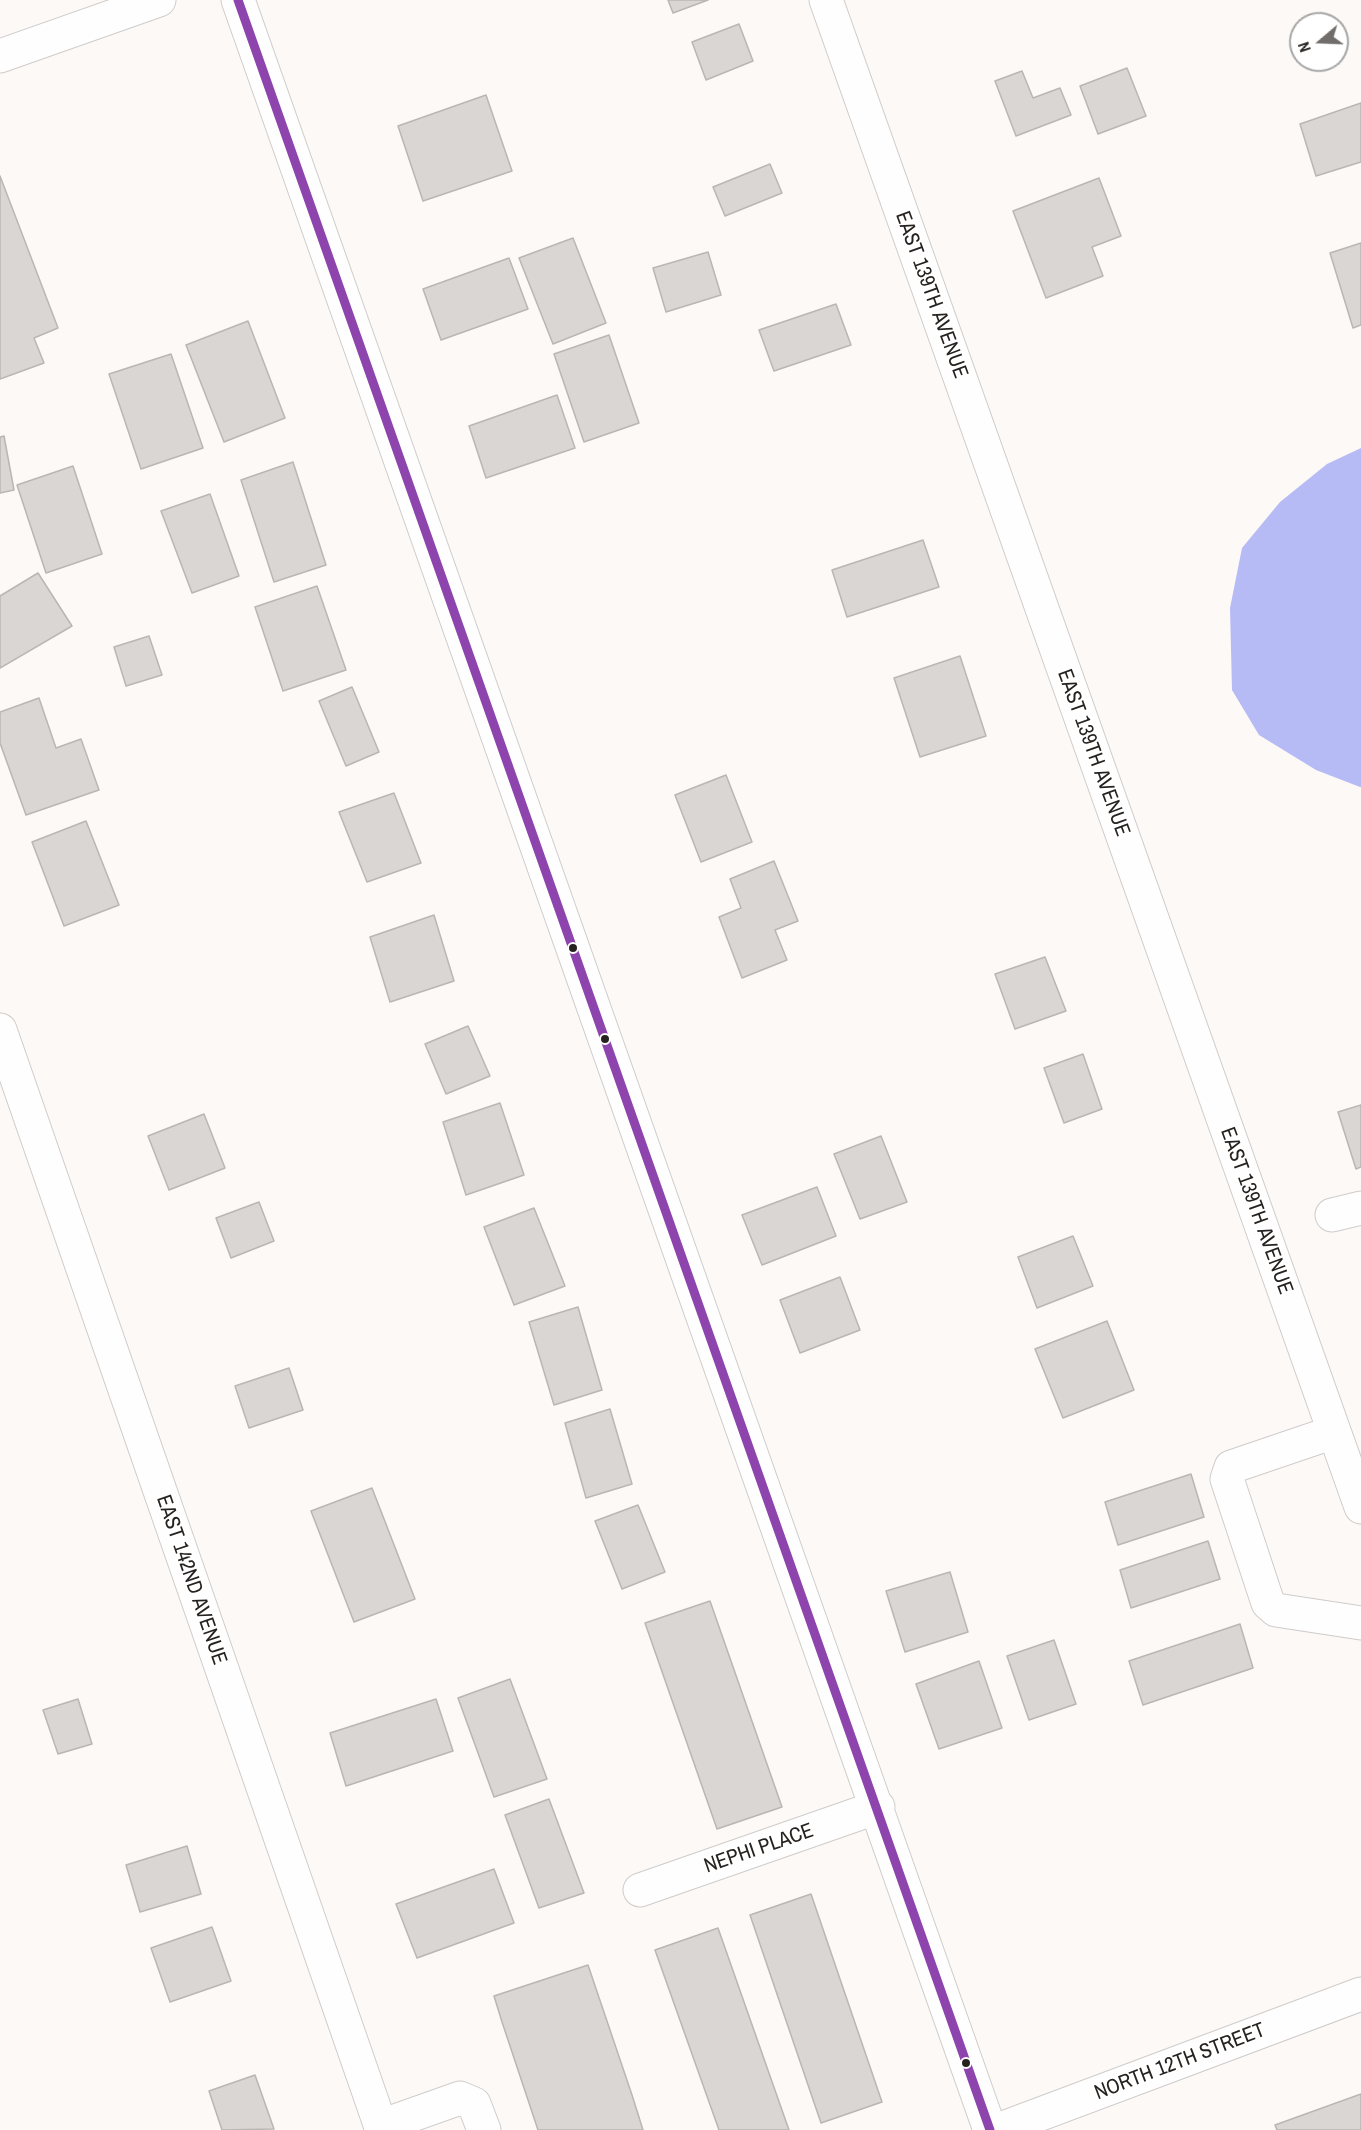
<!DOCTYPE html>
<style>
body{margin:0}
#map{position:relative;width:1361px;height:2130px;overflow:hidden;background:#fcf9f7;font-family:"Archivo Narrow",sans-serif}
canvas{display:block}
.north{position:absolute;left:1289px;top:12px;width:60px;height:60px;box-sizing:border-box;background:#fff;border:2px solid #a8a7a6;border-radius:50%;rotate:251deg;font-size:16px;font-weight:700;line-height:24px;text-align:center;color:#252220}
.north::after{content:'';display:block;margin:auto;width:21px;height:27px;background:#706d6b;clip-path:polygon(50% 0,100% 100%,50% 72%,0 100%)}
</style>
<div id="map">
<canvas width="1361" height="2130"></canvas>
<div class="north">N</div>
</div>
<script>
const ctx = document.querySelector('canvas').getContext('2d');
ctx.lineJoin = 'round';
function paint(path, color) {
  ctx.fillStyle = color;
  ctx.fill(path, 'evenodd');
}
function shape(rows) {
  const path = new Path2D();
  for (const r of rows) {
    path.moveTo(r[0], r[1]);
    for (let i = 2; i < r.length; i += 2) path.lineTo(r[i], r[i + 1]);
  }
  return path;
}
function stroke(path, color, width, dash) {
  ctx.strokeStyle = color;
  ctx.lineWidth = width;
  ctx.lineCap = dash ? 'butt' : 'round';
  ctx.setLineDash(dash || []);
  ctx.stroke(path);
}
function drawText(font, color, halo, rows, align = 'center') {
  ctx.font = font + ' "Archivo Narrow",sans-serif';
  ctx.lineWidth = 5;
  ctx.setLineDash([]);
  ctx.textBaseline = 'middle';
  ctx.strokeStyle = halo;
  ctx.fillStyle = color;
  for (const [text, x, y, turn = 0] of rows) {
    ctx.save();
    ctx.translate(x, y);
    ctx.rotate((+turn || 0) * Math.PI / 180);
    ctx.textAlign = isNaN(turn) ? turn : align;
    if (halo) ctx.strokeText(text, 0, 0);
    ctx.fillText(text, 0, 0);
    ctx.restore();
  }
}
const water = shape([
 [1361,448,1361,787,1360,787,1316,770,1259,735,1232,690,1230,608,1242,548,1280,502,1327,464]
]);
const building = shape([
 [668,0,708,0,673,13,668,0],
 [739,24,753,61,706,80,692,42,739,24],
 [1127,68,1146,116,1098,134,1080,86,1127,68],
 [1022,71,1033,98,1060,88,1071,115,1016,136,995,81,1022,71],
 [486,95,512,171,423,201,398,126,486,95],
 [1361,103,1361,162,1316,176,1300,124,1361,103],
 [770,164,782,193,725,216,713,187,770,164],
 [0,176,58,328,34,338,44,363,0,379,0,176],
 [1099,178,1121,236,1092,247,1103,276,1046,298,1013,211,1099,178],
 [573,238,606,323,553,344,519,258,573,238],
 [1361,243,1361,325,1353,328,1330,253,1361,243],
 [708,252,721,295,666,312,653,268,708,252],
 [509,258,528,309,441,340,423,289,509,258],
 [836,304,851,345,774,371,759,330,836,304],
 [248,321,285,418,224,442,186,345,248,321],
 [609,335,639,423,584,442,554,354,609,335],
 [171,354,203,448,141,469,109,374,171,354],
 [557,395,575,448,486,478,469,426,557,395],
 [4,436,14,490,0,493,0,437,4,436],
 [293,462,326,565,274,582,241,480,293,462],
 [73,466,102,554,46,573,17,485,73,466],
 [210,494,239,576,192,593,161,511,210,494],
 [923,540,939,587,847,617,832,570,923,540],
 [38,573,72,626,0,668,0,596,38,573],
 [317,586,346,670,283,691,255,607,317,586],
 [149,636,162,675,126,686,114,647,149,636],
 [960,656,986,736,920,757,894,678,960,656],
 [352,687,379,752,346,766,319,701,352,687],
 [39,698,56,748,81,739,99,790,26,815,0,743,0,712,39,698],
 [726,775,752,842,701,862,675,795,726,775],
 [394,793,421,863,367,882,339,812,394,793],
 [86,821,119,905,64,926,32,842,86,821],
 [774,861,798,921,775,930,787,960,742,978,719,917,741,908,730,879,774,861],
 [434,915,454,981,390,1002,370,937,434,915],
 [1045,957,1066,1011,1015,1029,995,974,1045,957],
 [468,1026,490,1076,446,1094,425,1044,468,1026],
 [1083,1054,1102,1109,1064,1123,1044,1068,1083,1054],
 [500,1103,524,1175,466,1195,443,1122,500,1103],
 [1361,1105,1361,1167,1356,1169,1338,1112,1361,1105],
 [204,1114,225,1168,169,1190,148,1136,204,1114],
 [881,1136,907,1202,860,1219,834,1154,881,1136],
 [817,1187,836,1236,762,1265,742,1215,817,1187],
 [259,1202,274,1241,231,1258,216,1218,259,1202],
 [534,1208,565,1286,514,1305,484,1227,534,1208],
 [1073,1236,1093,1286,1037,1308,1018,1257,1073,1236],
 [840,1277,860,1330,800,1353,780,1300,840,1277],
 [578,1307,602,1390,554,1405,529,1322,578,1307],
 [1107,1321,1134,1390,1063,1418,1035,1349,1107,1321],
 [289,1368,303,1410,249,1428,235,1386,289,1368],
 [610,1409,632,1484,586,1498,565,1423,610,1409],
 [1191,1474,1204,1517,1118,1545,1105,1502,1191,1474],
 [372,1488,415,1599,354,1622,311,1511,372,1488],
 [638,1505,665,1572,622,1589,595,1521,638,1505],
 [1208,1541,1220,1579,1131,1608,1120,1570,1208,1541],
 [950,1572,968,1632,905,1652,886,1591,950,1572],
 [710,1601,782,1807,717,1829,645,1623,710,1601],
 [1240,1624,1253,1668,1143,1705,1129,1661,1240,1624],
 [1054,1640,1076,1704,1029,1720,1007,1656,1054,1640],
 [979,1661,1002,1728,939,1749,916,1684,979,1661],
 [510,1679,547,1779,494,1797,458,1698,510,1679],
 [78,1699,92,1744,58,1754,43,1710,78,1699],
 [436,1699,453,1751,346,1786,330,1733,436,1699],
 [549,1799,584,1893,539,1908,505,1815,549,1799],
 [187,1846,201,1894,140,1912,126,1865,187,1846],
 [494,1869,514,1923,417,1958,396,1904,494,1869],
 [811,1894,882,2102,821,2123,750,1915,811,1894],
 [212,1927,231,1981,170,2002,151,1948,212,1927],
 [718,1928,789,2130,719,2130,655,1950,718,1928],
 [588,1965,632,2095,643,2130,538,2130,502,2022,494,1996,588,1965],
 [255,2075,274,2129,222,2130,209,2091,255,2075],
 [1361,2094,1361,2130,1277,2130,1275,2125,1361,2094]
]);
const minor = shape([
 [238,0,990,2130],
 [826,0,1361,1507],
 [0,56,159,0],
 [0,1030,382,2130],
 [1332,1215,1361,1208],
 [1334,1432,1231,1467,1227,1479,1268,1603,1276,1610,1361,1623],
 [640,1890,878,1807],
 [381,2126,460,2098,474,2104,484,2130],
 [998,2130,1361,1994]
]);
const bus1 = shape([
 [238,0,990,2130]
]);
const markers = [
 [573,948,5,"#252220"],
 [605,1039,5,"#252220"],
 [966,2063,5,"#252220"]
];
const streetNames = [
 ["EAST 139TH AVENUE",931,295,70],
 ["EAST 139TH AVENUE",1093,753,70],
 ["EAST 139TH AVENUE",1256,1211,70],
 ["EAST 142ND AVENUE",191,1580,71],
 ["NEPHI PLACE",759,1849,-19],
 ["NORTH 12TH STREET",1180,2062,-21]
];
paint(water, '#b7bbf5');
paint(building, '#d9d6d4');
stroke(building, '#b9b6b4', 1.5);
stroke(minor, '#cfccca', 35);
stroke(minor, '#fffefe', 33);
stroke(bus1, '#8e44ad', 9);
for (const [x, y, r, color] of markers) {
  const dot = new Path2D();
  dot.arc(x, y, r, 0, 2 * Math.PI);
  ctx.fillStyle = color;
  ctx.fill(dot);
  stroke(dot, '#fff', 2);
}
drawText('21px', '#252220', '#fff', streetNames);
</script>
